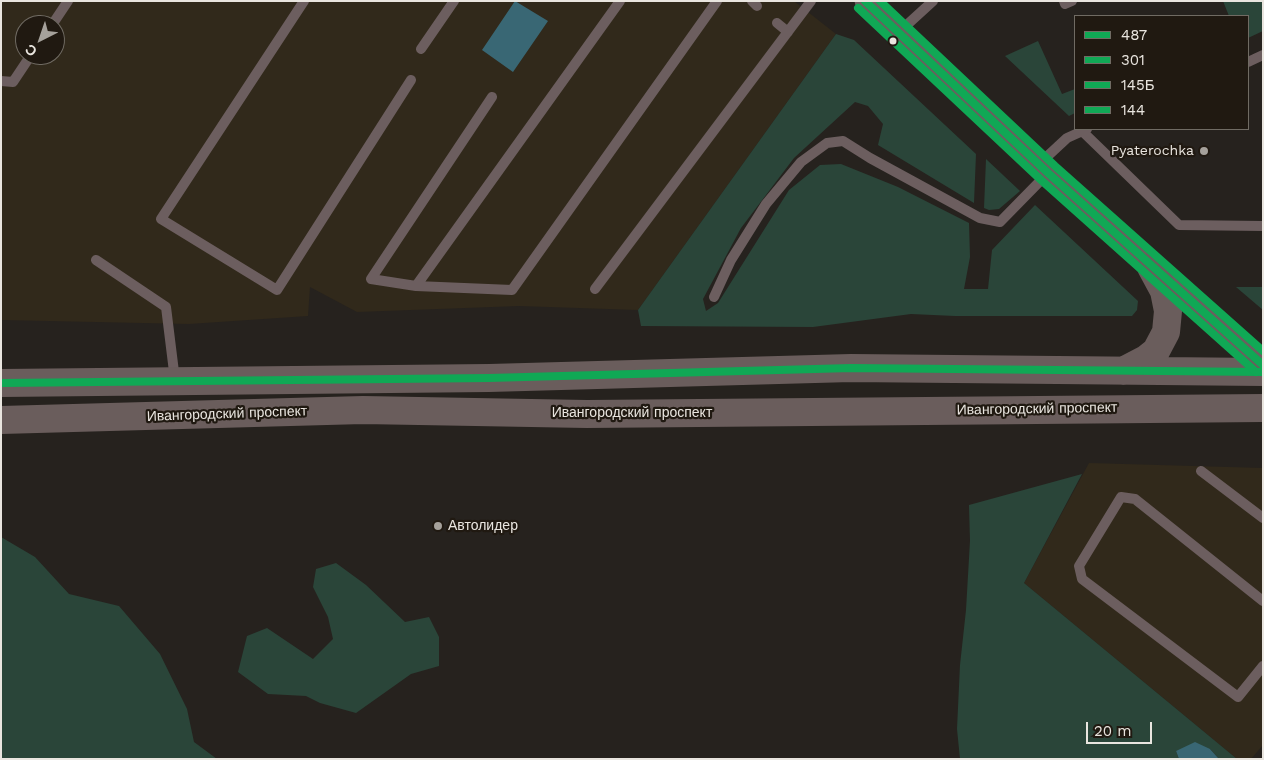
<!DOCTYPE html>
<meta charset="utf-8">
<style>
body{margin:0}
#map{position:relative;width:1264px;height:760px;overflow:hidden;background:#26221e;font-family:"Work Sans",sans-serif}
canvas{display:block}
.frame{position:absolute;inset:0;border:2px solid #e9e5df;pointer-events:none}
.legend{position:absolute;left:1074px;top:15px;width:175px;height:115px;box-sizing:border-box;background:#201911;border:1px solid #706b63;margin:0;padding:6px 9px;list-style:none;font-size:15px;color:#e9e5df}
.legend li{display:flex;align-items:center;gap:10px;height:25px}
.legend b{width:25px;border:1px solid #706b63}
.north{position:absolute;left:15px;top:15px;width:50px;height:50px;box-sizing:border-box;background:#201911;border:1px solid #706b63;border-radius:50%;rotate:221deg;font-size:14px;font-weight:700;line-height:20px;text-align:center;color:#e9e5df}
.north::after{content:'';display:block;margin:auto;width:18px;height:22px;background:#a5a19b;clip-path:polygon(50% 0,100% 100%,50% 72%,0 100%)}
.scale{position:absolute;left:1086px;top:722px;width:66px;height:22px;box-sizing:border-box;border:2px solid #e9e5df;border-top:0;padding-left:6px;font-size:15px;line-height:18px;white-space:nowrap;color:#e9e5df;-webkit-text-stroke:4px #201911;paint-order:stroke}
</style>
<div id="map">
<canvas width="1264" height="760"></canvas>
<div class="frame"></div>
<ul class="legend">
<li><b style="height:6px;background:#10a855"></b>487</li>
<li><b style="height:6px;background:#10a855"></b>301</li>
<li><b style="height:6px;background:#10a855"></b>145Б</li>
<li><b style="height:6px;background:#10a855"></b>144</li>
</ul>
<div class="north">С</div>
<div class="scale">20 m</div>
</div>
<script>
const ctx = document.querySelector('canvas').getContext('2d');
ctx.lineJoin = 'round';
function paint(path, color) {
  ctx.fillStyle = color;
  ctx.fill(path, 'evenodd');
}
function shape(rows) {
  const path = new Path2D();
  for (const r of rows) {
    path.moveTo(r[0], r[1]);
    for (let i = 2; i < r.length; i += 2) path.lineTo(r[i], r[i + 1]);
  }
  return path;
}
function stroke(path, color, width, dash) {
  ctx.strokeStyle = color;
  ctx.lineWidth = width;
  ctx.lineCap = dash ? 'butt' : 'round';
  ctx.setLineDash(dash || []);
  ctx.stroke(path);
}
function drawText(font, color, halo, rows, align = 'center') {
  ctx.font = font + ' "Work Sans",sans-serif';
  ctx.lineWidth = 4.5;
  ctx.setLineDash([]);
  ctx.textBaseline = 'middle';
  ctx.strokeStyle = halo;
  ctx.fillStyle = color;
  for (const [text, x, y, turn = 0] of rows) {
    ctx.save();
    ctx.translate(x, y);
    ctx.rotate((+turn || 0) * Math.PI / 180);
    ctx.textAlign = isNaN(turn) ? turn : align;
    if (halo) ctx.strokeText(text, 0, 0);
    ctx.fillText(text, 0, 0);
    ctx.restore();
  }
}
const industrial = shape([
 [1,1,794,1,836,34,638,310,519,306,357,312,310,287,308,316,189,324,1,320],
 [25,25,55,25,55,55,25,55],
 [1089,463,1263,468,1263,745,1251,759,1237,759,1024,583]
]);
const green = shape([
 [1223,1,1263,1,1263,31,1248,38,1248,16,1229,16],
 [836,34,854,40,976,154,974,203,878,145,883,124,868,106,855,102,794,158,741,228,703,299,706,311,718,303,789,190,820,165,841,164,898,187,969,223,970,257,964,289,988,289,992,250,1035,205,1138,301,1137,310,1132,316,955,316,911,314,813,327,641,326,638,310],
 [1038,41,1062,94,1075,89,1075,113,1069,116,1005,56],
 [986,159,1020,191,999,209,989,210,984,208],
 [1236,287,1263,287,1263,310],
 [1082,474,1024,583,1237,759,1219,759,1210,749,1176,751,1179,759,960,759,957,729,960,665,966,610,970,541,969,505],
 [1,537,35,557,69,594,119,606,160,654,187,709,194,742,217,759,1,759],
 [336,563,366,585,405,622,429,617,439,637,439,666,411,674,356,713,320,703,306,696,268,694,238,672,247,636,267,628,313,659,333,639,328,617,313,587,316,569]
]);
const water = shape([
 [515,1,548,21,513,72,482,50],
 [1195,742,1210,749,1219,759,1179,759,1176,751]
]);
const service = shape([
 [304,1,161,219,277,290,411,80],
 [752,1,757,6],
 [1064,1,1065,4,1072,1],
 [777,23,788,32],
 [52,25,68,1],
 [898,33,933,1],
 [421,49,454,1],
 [1248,62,1263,55],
 [1,81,13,82,31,55],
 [492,97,371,279,416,286,512,290,717,1],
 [1082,131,1179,225,1263,226],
 [1039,164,1067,138,1087,129],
 [96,260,166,307,175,380],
 [416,286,620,1],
 [595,289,811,1],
 [714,297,731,260,766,204,801,162,827,143,843,141,870,158,980,218,1000,222,1048,173],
 [1201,471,1263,518],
 [1263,601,1135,499,1121,497,1079,566,1082,579,1238,697,1263,666]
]);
const minor = shape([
 [865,1,1048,173,1263,365]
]);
const trunk = shape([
 [1123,371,1146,359,1156,351,1166,332,1168,311,1164,291,1151,267],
 [1,383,489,378,851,368,1263,372],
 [1,420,363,410,587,414,1263,408]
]);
const bus1 = shape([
 [1,383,489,378,851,368,1263,372]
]);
const bus2 = shape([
 [865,1,1048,173,1263,365]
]);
const bus3 = shape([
 [858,8,1041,180,1256,372]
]);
const bus4 = shape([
 [880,1,1055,166,1263,351]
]);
const markers = [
 [893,41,4.5,"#e9e5df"],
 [1204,151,5,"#a5a19b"],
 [438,526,5,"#a5a19b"]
];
const poiNames = [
 ["Pyaterochka",1194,151],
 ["Автолидер",448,526,"left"]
];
const streetNames = [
 ["Ивангородский проспект",1037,409,-1],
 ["Ивангородский проспект",632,413],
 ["Ивангородский проспект",227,414,-2]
];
paint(industrial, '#31291b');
paint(green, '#2a4539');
paint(water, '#396774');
stroke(service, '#6c5e5f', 10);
stroke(minor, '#6c5e5f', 21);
stroke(trunk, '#6a5d5c', 28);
stroke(bus1, '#10a855', 8);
stroke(bus2, '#10a855', 8);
stroke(bus3, '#10a855', 8);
stroke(bus4, '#10a855', 8);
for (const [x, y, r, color] of markers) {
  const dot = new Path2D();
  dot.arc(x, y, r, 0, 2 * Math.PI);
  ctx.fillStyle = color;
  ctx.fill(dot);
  stroke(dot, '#201911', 2);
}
drawText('14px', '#e9e5df', '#201911', poiNames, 'right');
drawText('14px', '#e9e5df', '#201911', streetNames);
</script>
